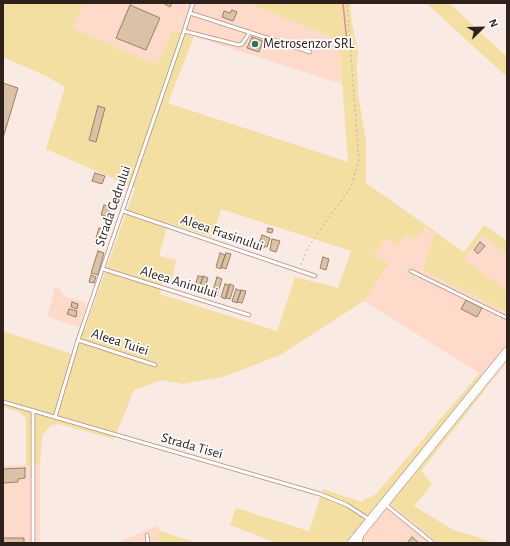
<!DOCTYPE html>
<style>
body{margin:0}
#map{position:relative;width:510px;height:546px;overflow:hidden;background:#faeae4;font-family:"Alegreya Sans",sans-serif}
canvas{display:block}
.frame{position:absolute;inset:0;border:4px solid #2e211b;pointer-events:none}
.north{position:absolute;left:462px;top:8px;width:40px;height:40px;-webkit-text-stroke:3px #fff;paint-order:stroke;rotate:67deg;font-size:11px;font-weight:700;line-height:16px;text-align:center;color:#2e211b}
.north::after{content:'';display:block;margin:auto;width:14px;height:18px;background:#2e211b;clip-path:polygon(50% 0,100% 100%,50% 72%,0 100%)}
</style>
<div id="map">
<canvas width="510" height="546"></canvas>
<div class="frame"></div>
<div class="north">N</div>
</div>
<script>
const ctx = document.querySelector('canvas').getContext('2d');
ctx.lineJoin = 'round';
function paint(path, color) {
  ctx.fillStyle = color;
  ctx.fill(path, 'evenodd');
}
function shape(rows) {
  const path = new Path2D();
  for (const r of rows) {
    path.moveTo(r[0], r[1]);
    for (let i = 2; i < r.length; i += 2) path.lineTo(r[i], r[i + 1]);
  }
  return path;
}
function stroke(path, color, width, dash) {
  ctx.strokeStyle = color;
  ctx.lineWidth = width;
  ctx.lineCap = dash ? 'butt' : 'round';
  ctx.setLineDash(dash || []);
  ctx.stroke(path);
}
function drawText(font, color, halo, rows, align = 'center') {
  ctx.font = font + ' "Alegreya Sans",sans-serif';
  ctx.lineWidth = 3.5;
  ctx.setLineDash([]);
  ctx.textBaseline = 'middle';
  ctx.strokeStyle = halo;
  ctx.fillStyle = color;
  for (const [text, x, y, turn = 0] of rows) {
    ctx.save();
    ctx.translate(x, y);
    ctx.rotate((+turn || 0) * Math.PI / 180);
    ctx.textAlign = isNaN(turn) ? turn : align;
    if (halo) ctx.strokeText(text, 0, 0);
    ctx.fillText(text, 0, 0);
    ctx.restore();
  }
}
const built = shape([
 [84,3,247,3,339,40,342,84,173,30,157,65,73,28],
 [425,227,434,234,423,270,507,313,507,363,492,381,364,301,389,265,375,255,387,237,406,235,415,240],
 [483,235,507,255,507,290,464,260],
 [55,288,60,289,64,296,87,303,80,327,47,317],
 [40,464,40,543,3,543,3,466],
 [382,499,393,506,439,543,344,543],
 [157,526,159,543,116,543]
]);
const green = shape([
 [3,3,84,3,73,28,157,65,173,30,194,37,168,103,348,162,339,40,247,3,350,3,352,24,358,51,357,68,358,94,366,140,366,183,464,252,484,225,507,241,507,255,483,235,464,260,507,290,507,313,423,270,434,234,425,227,415,240,406,235,398,246,387,237,375,255,389,264,364,301,280,355,223,377,183,384,162,380,134,390,114,439,59,424,51,425,42,436,40,464,26,465,26,418,19,412,3,407,3,331,72,354,80,327,85,328,135,188,46,149,65,87,46,76,3,57],
 [221,209,351,251,338,288,295,277,277,331,160,294,163,282,171,284,176,260,159,256,168,223,212,237],
 [426,3,449,3,507,57,507,77],
 [480,373,492,381,421,471,432,484,414,506,453,530,496,543,439,543,393,506,382,499,344,543,277,543,230,525,236,508,309,531,323,489,361,502,376,494],
 [157,526,160,531,197,543,159,543]
]);
const stream = shape([
 [343,3,347,43]
]);
const building = shape([
 [163,3,172,3,170,7,163,3],
 [130,5,160,18,146,50,116,38,130,5],
 [232,10,237,12,233,21,222,17,224,11,230,13,232,10],
 [252,37,263,41,259,52,247,48,252,37],
 [3,83,18,88,3,138,3,83],
 [98,106,105,108,96,142,89,140,98,106],
 [95,173,105,176,102,184,92,181,95,173],
 [104,205,112,207,109,217,101,215,104,205],
 [99,228,105,230,102,239,96,238,99,228],
 [268,228,273,229,272,233,267,232,268,228],
 [262,235,270,238,267,247,265,246,264,248,258,247,262,235],
 [272,239,280,241,276,252,270,250,272,239],
 [480,242,485,246,478,254,474,250,480,242],
 [98,251,104,253,98,275,91,273,98,251],
 [220,253,225,255,221,269,216,267,220,253],
 [226,253,231,254,226,269,221,267,226,253],
 [323,257,329,259,326,270,320,268,323,257],
 [91,275,96,277,94,283,89,282,91,275],
 [198,276,203,277,198,290,194,289,198,276],
 [203,276,208,278,204,290,199,289,203,276],
 [217,277,222,279,217,296,212,294,217,277],
 [225,284,229,285,225,299,221,297,225,284],
 [230,284,234,286,230,299,226,298,230,284],
 [236,289,241,291,237,303,232,301,236,289],
 [241,290,246,291,242,303,237,302,241,290],
 [466,300,482,308,477,317,461,309,466,300],
 [72,302,78,304,77,309,71,307,72,302],
 [69,309,77,311,76,317,67,314,69,309],
 [25,468,25,478,18,479,18,482,3,483,3,469,25,468],
 [412,537,419,543,407,543,412,537],
 [3,538,24,538,24,543,3,543,3,538]
]);
const path = shape([
 [301,265,308,247,351,187,359,160,347,3]
]);
const lane = shape([
 [190,13,310,52],
 [184,31,239,45,242,44,250,32],
 [123,211,315,276],
 [103,269,249,315],
 [411,271,507,318],
 [78,340,155,365],
 [3,402,320,494,347,505,370,520],
 [33,410,33,543],
 [55,417,78,340,184,31,193,3],
 [386,505,433,543],
 [147,535,148,543],
 [360,543,362,535]
]);
const primary = shape([
 [352,543,507,352]
]);
const markers = [
 [255,44,4,"#36715b"]
];
const poiNames = [
 ["Metrosenzor SRL",263,44]
];
const streetNames = [
 ["Strada Cedrului",113,206,-71],
 ["Aleea Frasinului",222,233,19],
 ["Aleea Aninului",179,282,17],
 ["Aleea Tuiei",120,342,18],
 ["Strada Tisei",192,446,16]
];
paint(built, '#fedaca');
paint(green, '#f2dfa1');
stroke(stream, '#e584aa', 1.5);
paint(building, '#dbc1a5');
stroke(building, '#988066', 1);
stroke(lane, '#b08d7e', 4.5);
stroke(primary, '#b08d7e', 10);
stroke(path, '#bcada7', 1, [2, 3]);
stroke(lane, '#fff', 3);
stroke(primary, '#fff', 9);
for (const [x, y, r, color] of markers) {
  const dot = new Path2D();
  dot.arc(x, y, r, 0, 2 * Math.PI);
  ctx.fillStyle = color;
  ctx.fill(dot);
  stroke(dot, '#fff', 1.5);
}
drawText('14px', '#2e211b', '#fff', poiNames, 'left');
drawText('14px', '#2e211b', '#fff', streetNames);
</script>
